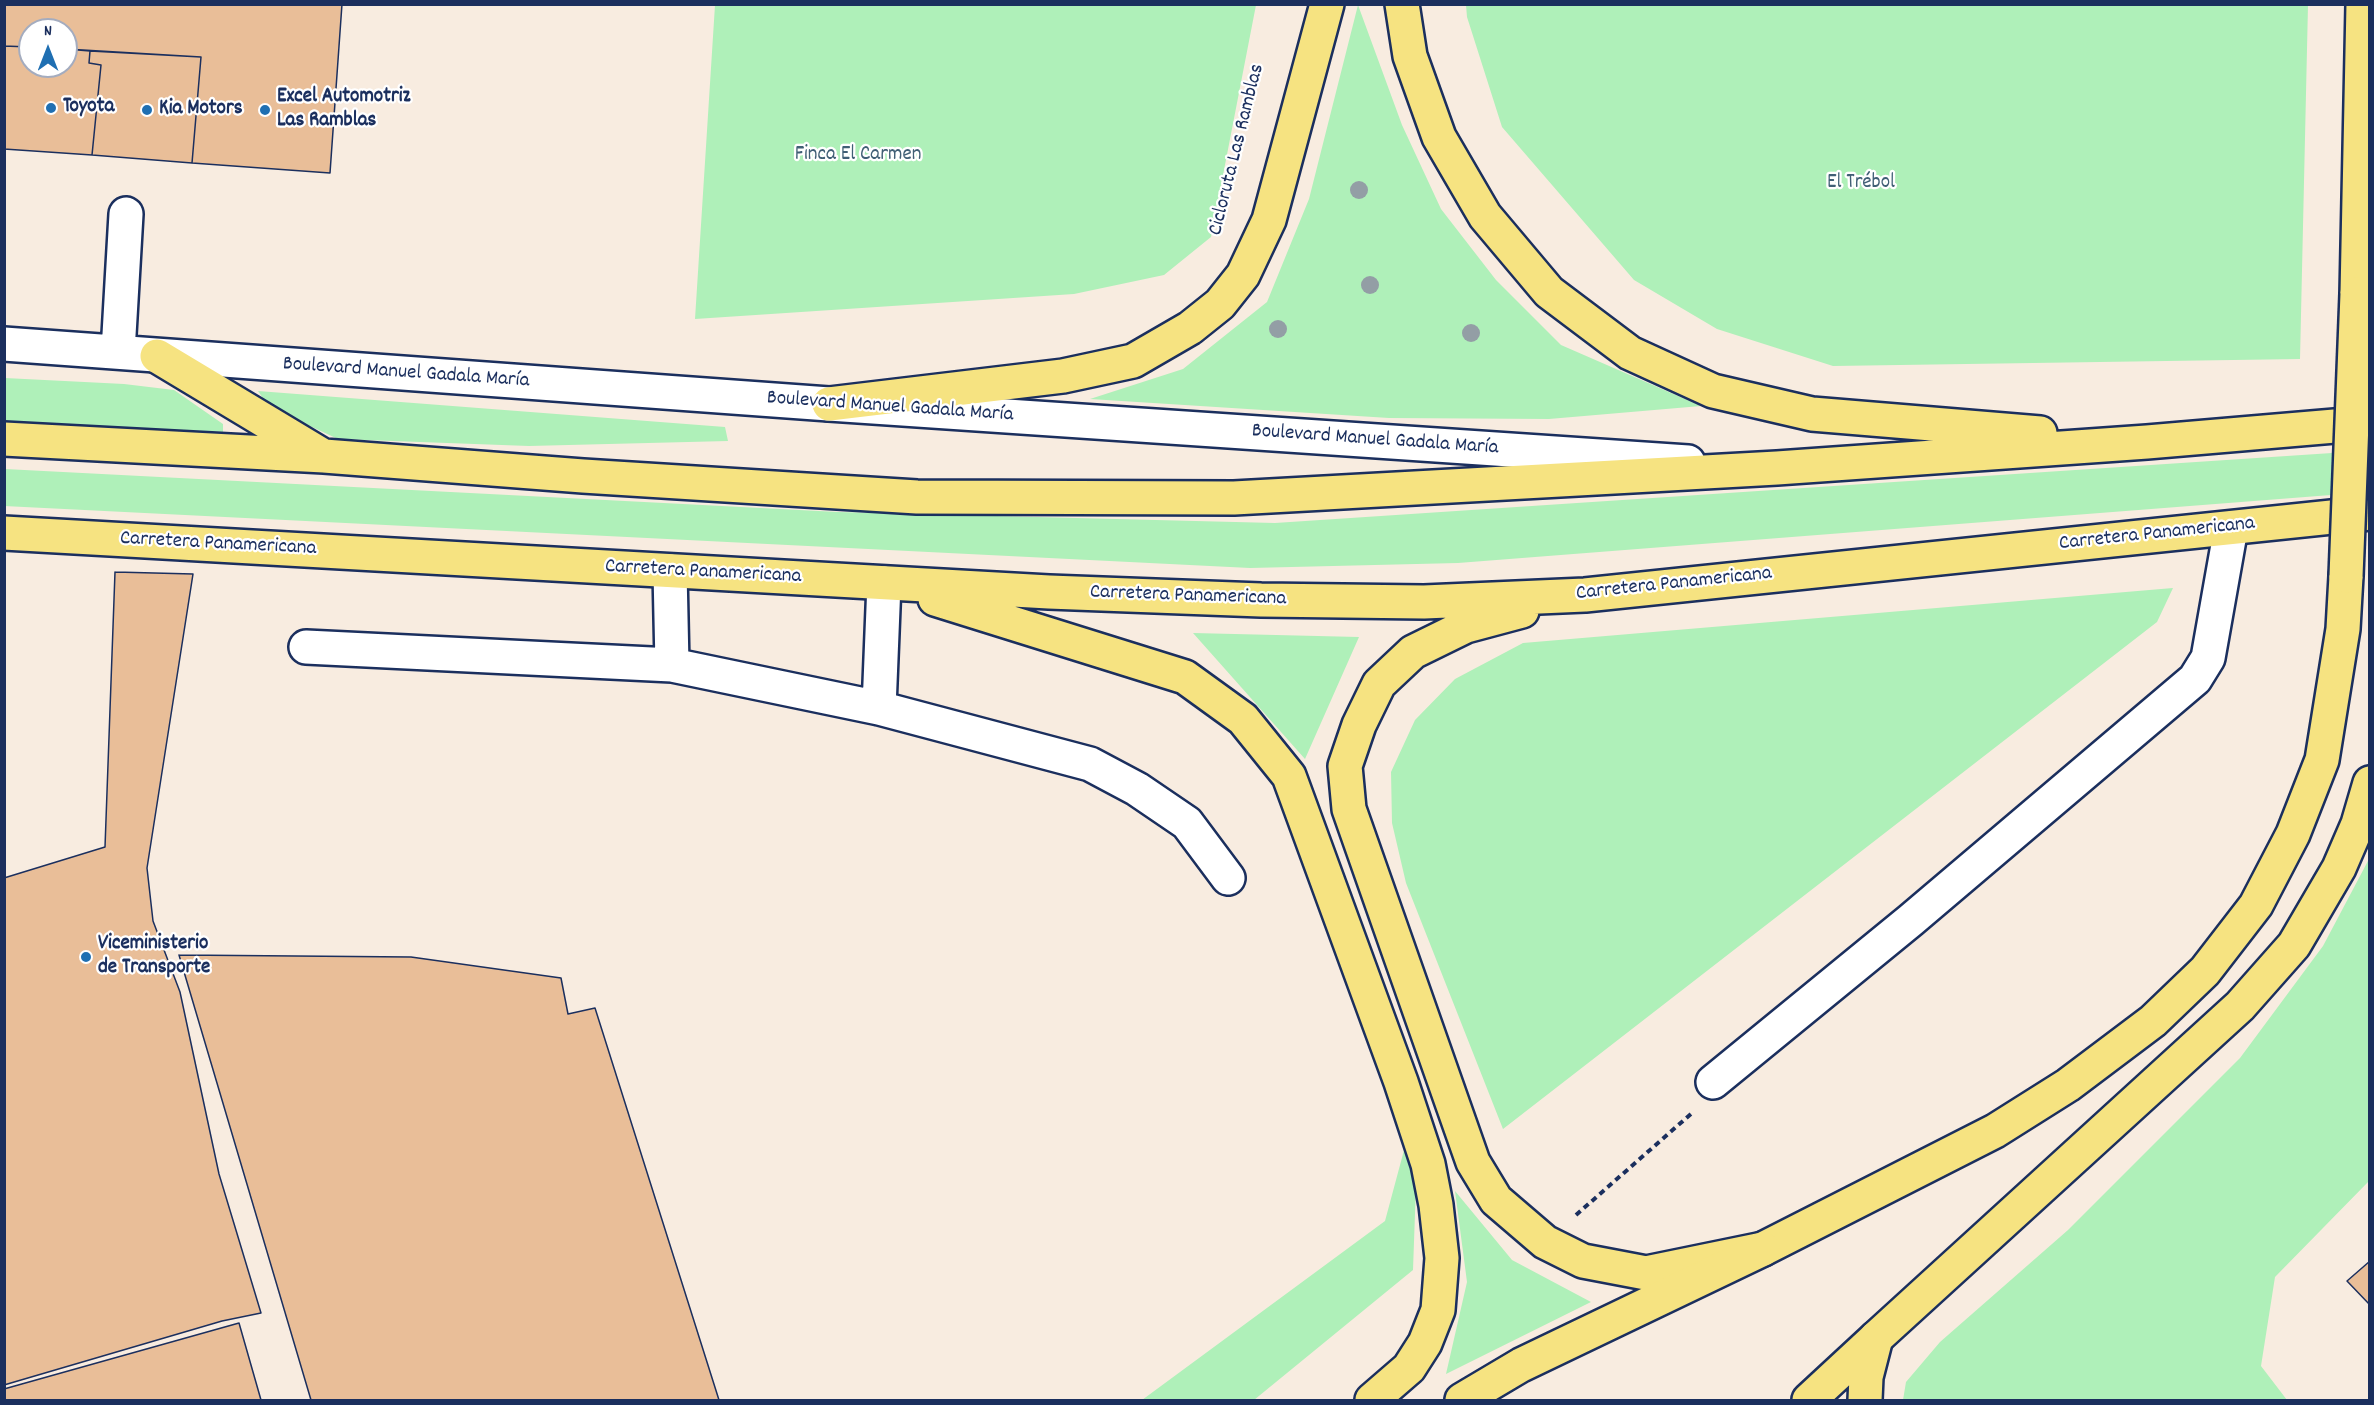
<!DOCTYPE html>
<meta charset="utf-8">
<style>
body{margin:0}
#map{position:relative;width:2374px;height:1405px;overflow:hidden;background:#f8ece0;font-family:Dekko,sans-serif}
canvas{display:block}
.frame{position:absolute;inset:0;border:6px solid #1b2f5e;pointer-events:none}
.north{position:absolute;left:18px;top:18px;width:60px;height:60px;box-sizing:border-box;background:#fff;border:2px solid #a4acbf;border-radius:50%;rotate:0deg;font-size:16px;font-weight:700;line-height:24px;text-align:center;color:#1b2f5e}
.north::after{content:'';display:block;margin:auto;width:21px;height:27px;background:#1f6fb2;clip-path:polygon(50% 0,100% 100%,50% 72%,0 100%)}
</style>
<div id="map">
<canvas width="2374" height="1405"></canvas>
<div class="frame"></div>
<div class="north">N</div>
</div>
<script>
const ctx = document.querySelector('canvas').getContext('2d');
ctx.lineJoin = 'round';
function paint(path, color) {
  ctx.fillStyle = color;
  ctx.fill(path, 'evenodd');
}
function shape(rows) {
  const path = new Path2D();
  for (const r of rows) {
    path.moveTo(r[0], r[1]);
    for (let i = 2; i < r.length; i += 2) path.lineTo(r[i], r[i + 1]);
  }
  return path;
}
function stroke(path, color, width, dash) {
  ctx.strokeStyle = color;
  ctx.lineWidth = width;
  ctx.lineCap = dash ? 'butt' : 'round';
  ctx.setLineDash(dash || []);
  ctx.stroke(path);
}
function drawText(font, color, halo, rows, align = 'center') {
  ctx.font = font + ' Dekko,sans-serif';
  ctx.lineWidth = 4.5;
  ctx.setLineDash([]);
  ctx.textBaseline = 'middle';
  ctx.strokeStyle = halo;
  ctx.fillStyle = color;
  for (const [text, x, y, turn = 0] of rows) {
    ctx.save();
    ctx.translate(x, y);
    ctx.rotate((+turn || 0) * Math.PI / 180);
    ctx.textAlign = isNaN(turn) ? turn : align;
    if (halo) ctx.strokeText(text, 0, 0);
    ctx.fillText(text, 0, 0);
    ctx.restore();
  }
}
const green = shape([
 [715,5,1256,5,1211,237,1164,275,1074,294,695,319],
 [1358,5,1402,125,1441,209,1496,280,1561,345,1701,406,1549,419,1389,418,1090,399,1183,369,1267,302,1309,199],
 [1466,5,2308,5,2300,359,1833,366,1717,329,1634,280,1502,127,1467,17],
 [5,378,124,384,174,390,223,424,223,432,5,422],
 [258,391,725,427,728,441,529,446,338,439,269,407],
 [2332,453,2331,495,1458,563,1250,568,4,506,5,469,838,512,1275,523],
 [2173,588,2157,622,1503,1129,1406,883,1392,823,1391,772,1415,720,1455,679,1523,643],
 [1193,633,1359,637,1305,759],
 [2369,859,2369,1181,2275,1277,2261,1366,2287,1400,1903,1400,1906,1382,1940,1342,2068,1230,2240,1058,2323,946],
 [1407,1139,1416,1185,1413,1270,1254,1400,1142,1400,1385,1221],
 [1455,1191,1512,1260,1591,1302,1446,1374,1467,1282]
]);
const building = shape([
 [4,4,342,4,330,173,192,163,201,57,66,49,66,30,30,30,30,47,4,46,4,4],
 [4,46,30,47,30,66,66,66,66,49,90,51,89,63,101,65,92,155,4,149,4,46],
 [90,51,201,57,192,163,92,155,101,65,89,63,90,51],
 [115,572,193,574,147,868,153,921,180,992,219,1174,261,1313,222,1321,4,1385,4,878,105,847,115,572],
 [179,955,411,957,561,978,568,1014,595,1008,719,1400,311,1400,179,955],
 [2370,1261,2370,1305,2347,1281,2370,1261],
 [239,1323,261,1400,4,1400,4,1389,239,1323]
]);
const path = shape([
 [1576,1215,1692,1113]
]);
const minor = shape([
 [4,344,829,404,1688,462],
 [118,352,126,214],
 [670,571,672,665],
 [306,647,672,665,879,708,1090,764,1137,789,1187,823,1228,878],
 [879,708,884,583],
 [1713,1082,1911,920,2195,679,2208,658,2231,528]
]);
const major = shape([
 [1402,4,1410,56,1439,137,1485,216,1549,292,1630,353,1713,391,1812,414,2040,433],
 [2357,294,2363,4],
 [157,356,320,454],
 [829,404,1063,376,1133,361,1190,328,1220,304,1243,275,1269,220,1327,4],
 [4,439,324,456,583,476,917,497,1234,498,1777,468,2147,442,2370,423],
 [4,533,1049,592,1261,600,1424,602,1585,595,2370,513],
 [935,599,1185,677,1243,719,1289,776,1401,1082,1428,1164,1436,1205,1442,1258,1438,1310,1425,1343,1409,1368,1372,1400],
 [1522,611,1466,626,1413,652,1379,684,1359,725,1345,766,1349,809,1473,1162,1496,1200,1545,1242,1583,1261,1646,1273,1763,1249,1995,1131,2068,1085,2153,1021,2205,971,2256,905,2293,834,2322,760,2343,629,2346,576],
 [1876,1338,2240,1006,2294,945,2339,868,2358,824,2370,783]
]);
const highway = shape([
 [1462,1400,1521,1365,1763,1249],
 [1809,1400,1876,1338],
 [1865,1400,1866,1377,1876,1338]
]);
const majorBridge = shape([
 [2346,576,2357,294]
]);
const trees = [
 [1359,190],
 [1370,285],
 [1278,329],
 [1471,333]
];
const markers = [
 [51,108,6,"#1f6fb2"],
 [147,110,6,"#1f6fb2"],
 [265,110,6,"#1f6fb2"],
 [86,957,6,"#1f6fb2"]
];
const poiNames = [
 ["Excel Automotriz",277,98],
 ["Las Ramblas",277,122],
 ["Toyota",63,108],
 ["Kia Motors",159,110],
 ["Viceministerio",98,945],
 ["de Transporte",98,969]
];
const streetNames = [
 ["Cicloruta Las Ramblas",1238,150,-76],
 ["Boulevard Manuel Gadala María",406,374,4],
 ["Boulevard Manuel Gadala María",890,408,4],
 ["Boulevard Manuel Gadala María",1375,441,4],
 ["Carretera Panamericana",2157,535,-6],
 ["Carretera Panamericana",218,545,3],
 ["Carretera Panamericana",703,573,3],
 ["Carretera Panamericana",1674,585,-6],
 ["Carretera Panamericana",1188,597,2]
];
const parkNames = [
 ["Finca El Carmen",858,156],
 ["El Trébol",1861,184]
];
paint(green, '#aff0b9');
paint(building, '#e9be98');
stroke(building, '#1b2f5e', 1.5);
stroke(minor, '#1b2f5e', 38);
stroke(major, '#1b2f5e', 38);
stroke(highway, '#1b2f5e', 38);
stroke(path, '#1b2f5e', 4, [6, 4.5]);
stroke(minor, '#fff', 33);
stroke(major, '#f6e381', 33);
stroke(highway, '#f6e381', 33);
stroke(majorBridge, '#1b2f5e', 38, []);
stroke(majorBridge, '#f6e381', 33);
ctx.fillStyle = '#939ea5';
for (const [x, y] of trees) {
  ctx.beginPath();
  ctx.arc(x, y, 9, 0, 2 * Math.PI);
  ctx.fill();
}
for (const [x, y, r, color] of markers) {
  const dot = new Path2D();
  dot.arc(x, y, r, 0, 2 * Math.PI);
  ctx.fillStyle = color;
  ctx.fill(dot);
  stroke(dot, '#fff', 2);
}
drawText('bold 21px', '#1b2f5e', '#fff', poiNames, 'left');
drawText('21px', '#1b2f5e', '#fff', streetNames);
drawText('21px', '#405f75', '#fff', parkNames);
</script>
